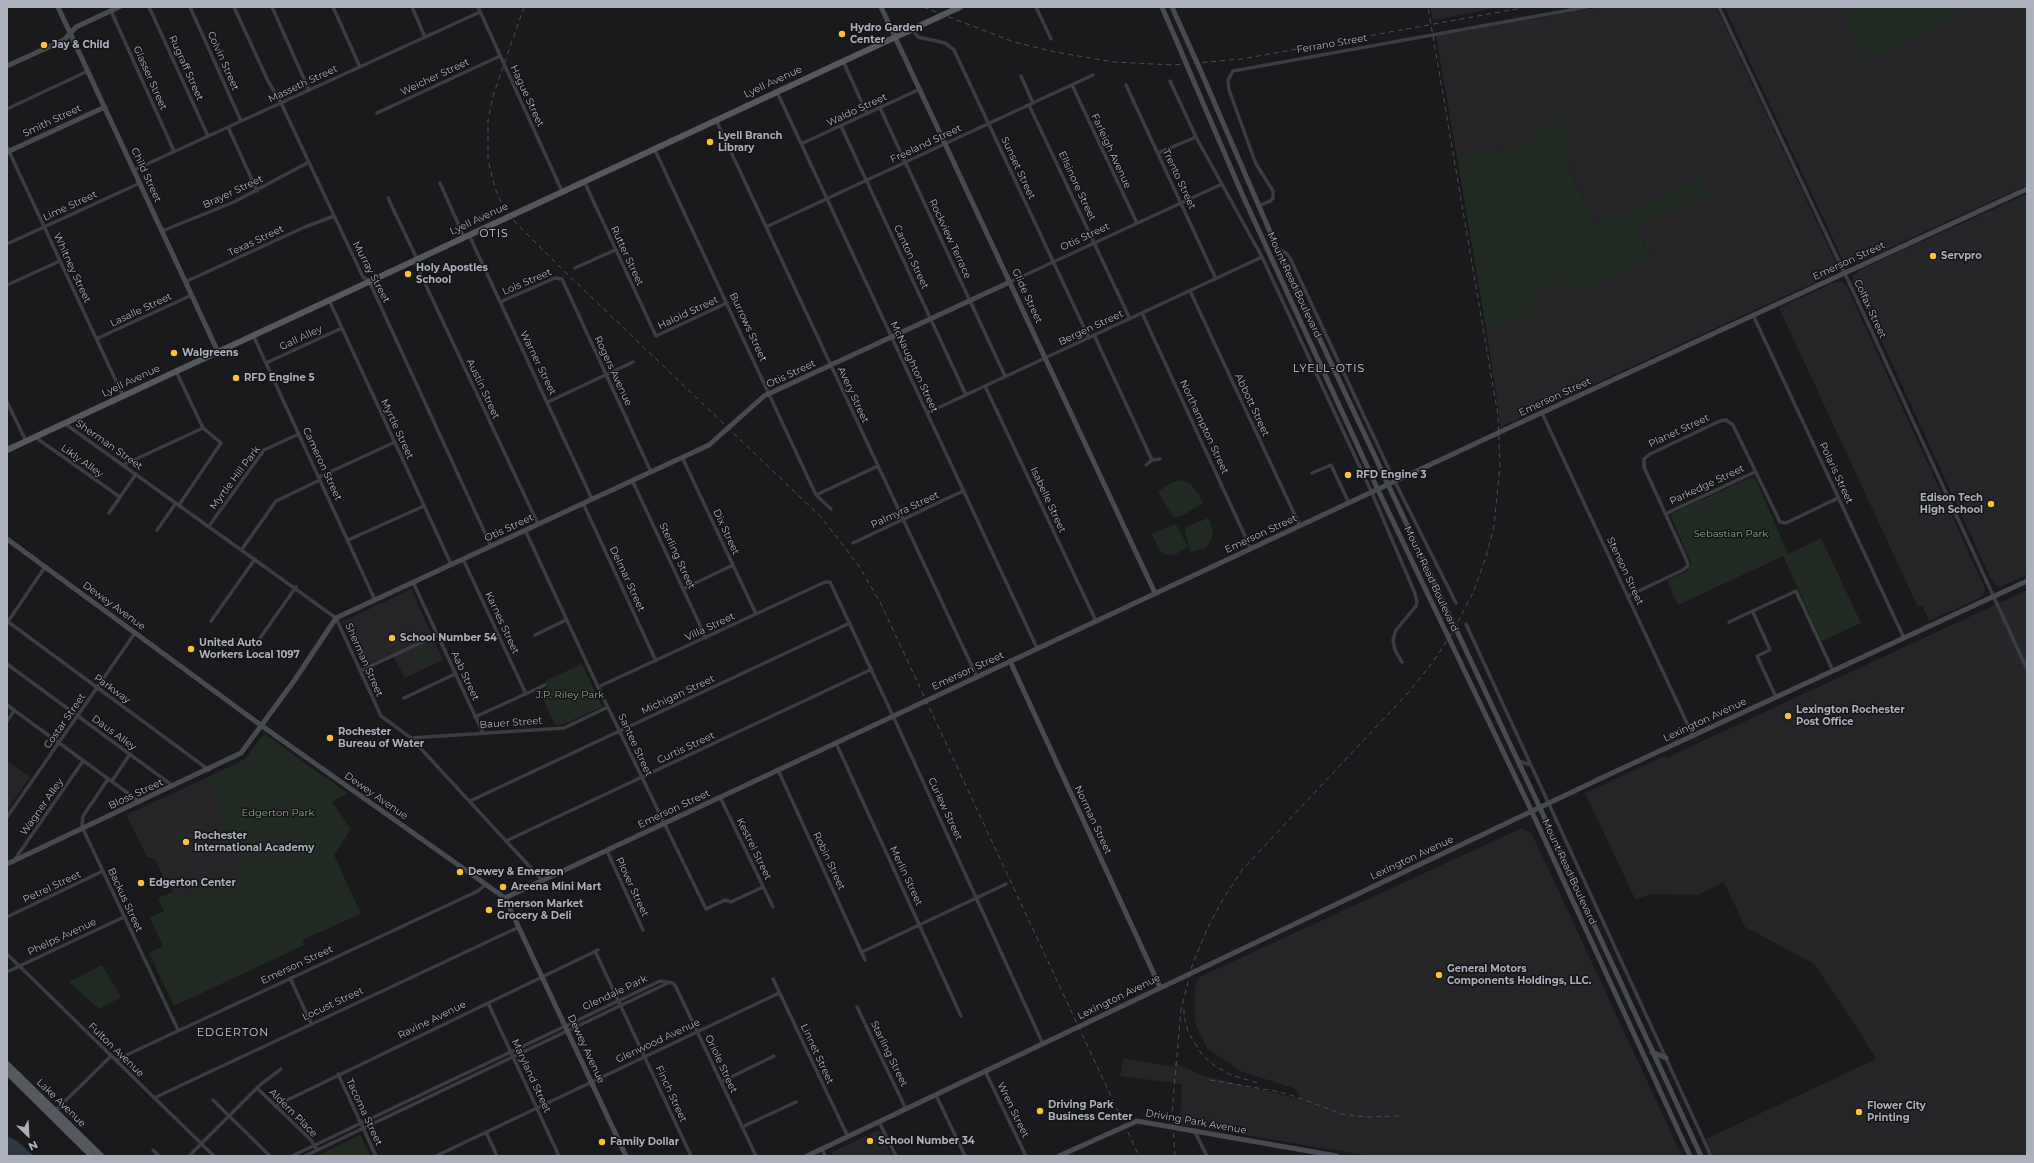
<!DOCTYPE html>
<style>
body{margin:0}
#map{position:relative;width:2034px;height:1163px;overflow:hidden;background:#1a1a1c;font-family:Montserrat,sans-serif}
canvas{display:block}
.frame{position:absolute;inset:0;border:8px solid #acb0bc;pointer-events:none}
.north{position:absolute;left:8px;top:1115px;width:40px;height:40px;-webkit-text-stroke:3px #151517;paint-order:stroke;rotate:155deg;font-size:11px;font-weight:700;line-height:16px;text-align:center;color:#acb0bc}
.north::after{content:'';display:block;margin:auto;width:14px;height:18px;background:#acb0bc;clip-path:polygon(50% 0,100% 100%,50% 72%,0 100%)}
</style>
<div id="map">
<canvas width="2034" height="1163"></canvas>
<div class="frame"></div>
<div class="north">N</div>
</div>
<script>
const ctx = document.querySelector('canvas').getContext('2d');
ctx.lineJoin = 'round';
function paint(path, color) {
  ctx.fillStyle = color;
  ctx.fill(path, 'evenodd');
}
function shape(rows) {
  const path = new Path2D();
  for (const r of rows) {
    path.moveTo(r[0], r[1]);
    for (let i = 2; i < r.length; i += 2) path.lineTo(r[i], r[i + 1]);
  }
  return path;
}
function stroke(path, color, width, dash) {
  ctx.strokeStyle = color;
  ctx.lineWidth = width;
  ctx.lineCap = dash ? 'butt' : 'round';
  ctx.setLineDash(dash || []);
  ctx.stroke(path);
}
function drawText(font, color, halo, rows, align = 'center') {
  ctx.font = font + ' Montserrat,sans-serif';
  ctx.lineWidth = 3;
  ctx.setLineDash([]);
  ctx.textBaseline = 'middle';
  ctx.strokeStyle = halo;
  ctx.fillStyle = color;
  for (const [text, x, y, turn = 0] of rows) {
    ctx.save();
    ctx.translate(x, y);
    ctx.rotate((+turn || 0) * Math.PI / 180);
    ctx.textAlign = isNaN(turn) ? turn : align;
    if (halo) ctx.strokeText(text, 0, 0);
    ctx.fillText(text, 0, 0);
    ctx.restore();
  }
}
const built = shape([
 [1430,7,1501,7,1433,20],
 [1602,7,1716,7,1836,263,1836,269,1833,274,1501,427,1487,334,1538,311,1531,295,1557,284,1590,288,1651,259,1636,228,1707,195,1700,179,1638,208,1626,211,1596,224,1568,166,1573,141,1558,110,1536,135,1504,152,1488,149,1457,157,1436,36],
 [1724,7,2027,7,2027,185,1852,265,1847,264,1842,258],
 [2027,194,2027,575,2000,587,1995,585,1992,581,1854,281,1853,276,1859,270],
 [1841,281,1846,285,1985,588,1984,594,1979,598,1929,621,1922,605,1918,607,1779,308,1835,282],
 [411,589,443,660,405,678,392,654,363,667,342,622],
 [2027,590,2027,1156,1714,1156,1706,1139,1876,1059,1854,1023,1814,964,1745,927,1724,882,1698,895,1653,894,1635,899,1585,793,1665,756,1666,758],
 [7,761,30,777,7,810],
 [206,778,224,817,225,828,244,869,177,900,171,887,168,888,155,859,147,857,126,815],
 [1522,828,1532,834,1682,1156,1371,1156,1180,1124,1182,1084,1120,1076,1124,1058,1174,1067,1174,1062,1201,1075,1300,1099,1296,1089,1240,1071,1207,1048,1195,1023,1195,986,1199,977],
 [879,1130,892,1156,834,1156,832,1152]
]);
const green = shape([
 [1841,7,1954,7,1959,19,1866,60],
 [1558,110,1573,141,1568,167,1596,224,1626,211,1638,208,1700,179,1708,195,1636,228,1651,260,1590,288,1557,284,1531,295,1539,311,1487,334,1457,157,1488,149,1504,152,1536,135],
 [1752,477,1756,480,1788,554,1821,538,1861,623,1822,641,1783,556,1678,605,1667,581,1686,572,1690,568,1691,563,1671,516,1673,513],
 [1180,480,1190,483,1199,495,1203,503,1180,517,1173,517,1158,492,1167,485],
 [1209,518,1213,533,1211,541,1205,548,1190,552,1185,531,1187,526],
 [1173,525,1177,526,1188,547,1176,554,1167,555,1160,551,1152,534],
 [423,648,427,648,434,664,423,669,413,653],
 [582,664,602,707,566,723,555,725,540,692,548,688,545,681],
 [263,735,266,735,347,793,332,802,351,829,334,855,361,914,302,940,304,945,174,1006,149,953,163,946,150,918,164,911,158,898,173,892,177,900,244,869,225,828,224,817,206,778,245,759],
 [102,965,121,997,99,1009,69,982],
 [360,1135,370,1156,324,1156,321,1154]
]);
const water = shape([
 [7,1136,17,1141,34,1156,7,1156]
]);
const street = shape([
 [149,7,208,136],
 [190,7,241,121],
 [234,7,268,81,281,103,363,277,369,281,491,546],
 [272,7,309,90],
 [333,7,360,67],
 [412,7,425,37],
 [478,7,562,191],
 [1036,7,1051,39],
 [1719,7,1861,308,2027,669],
 [111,11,174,151],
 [912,29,918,37,945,43,954,50,1089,338],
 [843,61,867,114],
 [1021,76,1033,103],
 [1170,81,1196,137,1262,257,1372,493,1414,591,1417,601,1416,606,1396,630,1393,640,1395,650,1402,662],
 [1072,85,1137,223],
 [1126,85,1216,279],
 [777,92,1037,648],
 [1029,105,1130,319],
 [880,108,1005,376],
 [7,109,88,71],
 [377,113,500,56],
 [716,120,977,677],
 [841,126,966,395],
 [228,127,257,191],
 [801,144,920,89],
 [7,147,123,396],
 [654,148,816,495,831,509],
 [1158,153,1196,137],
 [134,170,480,12],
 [584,181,656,336,727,303],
 [440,183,464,237],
 [388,198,417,259],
 [1259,206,1270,201,1273,198,1273,191,1256,164,1229,90,1228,80,1233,71,1587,7],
 [766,227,1093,75],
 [162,231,234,202,309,162],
 [469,235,592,499],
 [7,244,140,183],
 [1277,248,1287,254,1290,258,1395,482,1456,603],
 [414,260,538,524],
 [575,268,615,250],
 [185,282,305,227,334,216],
 [1010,282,1222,184],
 [7,285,60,261],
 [1190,291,1300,526],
 [329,300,451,564],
 [500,302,555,278,562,279,651,472],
 [1142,313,1251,549],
 [1753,315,1904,638],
 [253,335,375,600],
 [1094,335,1152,460],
 [96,339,192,295],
 [266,363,342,328],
 [176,371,203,428,221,443,179,505],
 [985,386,1096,621],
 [7,402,26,441],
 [548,402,633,362],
 [927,413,1262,257],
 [1542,413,1693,736],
 [64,423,336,618,381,716,411,738,543,881],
 [35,437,120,497],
 [682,457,756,614],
 [123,465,203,428],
 [1146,465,1152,460,1160,459],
 [1312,473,1331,465,1349,503],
 [319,477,395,442],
 [632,480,706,638],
 [816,495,878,466],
 [583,503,656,661],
 [109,513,136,474],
 [1665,514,1755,472],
 [209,526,264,450,299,434],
 [157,530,176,503],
 [525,530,598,687,706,909,725,900,731,902,763,887],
 [348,540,424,506],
 [853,543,963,491],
 [242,549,276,501,320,480],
 [463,559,526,694],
 [413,582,483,733],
 [683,589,733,565],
 [1628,596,1683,570,1688,566,1687,561,1644,467,1644,459,1650,454,1720,421,1726,420,1733,425,1780,522,1786,523,1838,498],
 [1753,612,1770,650,1757,656,1776,697],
 [7,621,209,770],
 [211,621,255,559],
 [1729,622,1796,591,1833,671],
 [7,623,45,567],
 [1466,624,1711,1156],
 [535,635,566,620],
 [255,645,296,587],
 [7,664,173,786],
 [360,671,437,635],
 [598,687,825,582,830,582,893,716,1043,1044],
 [404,698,455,674],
 [7,705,140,802],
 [475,717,545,685],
 [7,721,14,711],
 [411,738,564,728,608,707],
 [836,743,961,1016],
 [1518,761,1531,765],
 [778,770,865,960],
 [108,779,83,816,82,827,178,1030],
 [112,781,130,754],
 [720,797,773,907],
 [470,801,850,623],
 [7,817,135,633],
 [506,841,872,669],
 [607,851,643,930],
 [15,859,83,761],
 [7,917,103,871],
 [595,951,691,1156],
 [862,952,1006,884],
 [7,954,214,1156],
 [7,972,124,917],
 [290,978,311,1023],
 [773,979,848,1137],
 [488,1003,559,1156],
 [857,1007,906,1109],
 [116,1061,122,1057,478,891,485,885],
 [985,1071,1026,1156],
 [338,1074,376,1156],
 [721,1082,774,1056],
 [257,1088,311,1140,317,1150],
 [936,1095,965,1156],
 [154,1098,519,927],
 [213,1100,270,1156],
 [275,1106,598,950],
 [55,1111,111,1056],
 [879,1122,896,1156],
 [742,1127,796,1102],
 [1194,1130,1207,1156],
 [486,1132,497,1156],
 [822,1149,825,1156],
 [153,1150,159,1156],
 [189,1156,260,1085,281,1069],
 [292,1156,660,981,673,983,676,987,756,1156],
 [305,1156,668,983],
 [436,1156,779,993]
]);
const secondary = shape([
 [58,7,218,352],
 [881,7,1155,593],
 [1162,7,1183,56],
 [1172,7,1194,56],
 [7,66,64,40,76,27,119,7],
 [1199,67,1277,248,1540,808,1701,1156],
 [1188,68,1242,194,1378,490,1532,812,1690,1156],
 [7,152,105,107],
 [7,539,262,726,505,898,626,1156],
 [1010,661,1160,987],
 [7,864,241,753,294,681,336,618,709,445,764,396,1010,282],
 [505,898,1500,432,2027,189],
 [1652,1052,1666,1058],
 [807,1156,1610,774,2027,581],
 [1059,1156,1137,1121,1337,1156]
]);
const primary = shape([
 [7,450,960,7],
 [7,1064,101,1156],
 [7,1072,92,1156]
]);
const rail = shape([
 [524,7,493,96,488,120,488,160,495,188,500,200,515,222,560,267,821,517,859,566,880,602,1139,1156],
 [923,7,1014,42,1055,52,1114,62,1173,65,1242,59,1527,7],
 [1184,1009,1184,1016,1188,1032,1203,1056,1215,1066,1231,1075,1258,1083],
 [1210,1080,1275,1091,1297,1097,1342,1114,1366,1117,1400,1116],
 [1175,1156,1172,1112,1181,1010,1192,966,1207,929,1223,899,1242,870,1407,694,1433,662,1452,633,1473,593,1486,557,1494,526,1500,466,1498,415,1428,7]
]);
const secondaryBridge = shape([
 [1183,56,1188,68],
 [1194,56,1199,67]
]);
const markers = [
 [842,34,4,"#fac234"],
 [44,45,4,"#fac234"],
 [710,142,4,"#fac234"],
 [1933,256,4,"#fac234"],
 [408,274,4,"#fac234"],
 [174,353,4,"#fac234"],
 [236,378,4,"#fac234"],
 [1348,475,4,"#fac234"],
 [1991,504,4,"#fac234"],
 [392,638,4,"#fac234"],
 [191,649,4,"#fac234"],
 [1788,716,4,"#fac234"],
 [330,738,4,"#fac234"],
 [186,842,4,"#fac234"],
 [460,872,4,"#fac234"],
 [141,883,4,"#fac234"],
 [503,887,4,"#fac234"],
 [489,910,4,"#fac234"],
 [1439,975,4,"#fac234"],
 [1040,1111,4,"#fac234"],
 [1859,1112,4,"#fac234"],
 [870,1141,4,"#fac234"],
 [602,1142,4,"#fac234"]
];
const poiNames = [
 ["Hydro Garden",850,28],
 ["Center",850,40],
 ["Jay & Child",52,45],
 ["Lyell Branch",718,136],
 ["Library",718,148],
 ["Servpro",1941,256],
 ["Holy Apostles",416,268],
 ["School",416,280],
 ["Walgreens",182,353],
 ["RFD Engine 5",244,378],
 ["RFD Engine 3",1356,475],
 ["Edison Tech",1983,498,"right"],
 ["High School",1983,510,"right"],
 ["School Number 54",400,638],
 ["United Auto",199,643],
 ["Workers Local 1097",199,655],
 ["Lexington Rochester",1796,710],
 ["Post Office",1796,722],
 ["Rochester",338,732],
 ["Bureau of Water",338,744],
 ["Rochester",194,836],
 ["International Academy",194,848],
 ["Dewey & Emerson",468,872],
 ["Edgerton Center",149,883],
 ["Areena Mini Mart",511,887],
 ["Emerson Market",497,904],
 ["Grocery & Deli",497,916],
 ["General Motors",1447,969],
 ["Components Holdings, LLC.",1447,981],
 ["Driving Park",1048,1105],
 ["Business Center",1048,1117],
 ["Flower City",1867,1106],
 ["Printing",1867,1118],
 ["School Number 34",878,1141],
 ["Family Dollar",610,1142]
];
const streetNames = [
 ["Ferrano Street",1332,44,-10],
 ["Colvin Street",223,61,66],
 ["Rugraff Street",186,68,66],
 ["Weicher Street",435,77,-25],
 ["Glasser Street",150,78,66],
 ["Lyell Avenue",773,82,-25],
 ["Masseth Street",303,84,-25],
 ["Hague Street",527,96,65],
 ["Waldo Street",857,110,-25],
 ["Smith Street",52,121,-25],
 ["Freeland Street",926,144,-25],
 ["Farleigh Avenue",1111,151,65],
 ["Sunset Street",1018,168,65],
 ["Child Street",146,175,65],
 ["Trento Street",1179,179,65],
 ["Ellsinore Street",1077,186,65],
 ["Brayer Street",233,192,-25],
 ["Lime Street",70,206,-25],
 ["Lyell Avenue",479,219,-25],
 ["Otis Street",1085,237,-25],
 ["Rockview Terrace",950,239,65],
 ["Texas Street",256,241,-25],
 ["Rutter Street",627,256,65],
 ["Canton Street",911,257,65],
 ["Emerson Street",1849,261,-25],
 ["Whitney Street",72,268,65],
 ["Murray Street",371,272,62],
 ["Lois Street",527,282,-23],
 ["Mount Read Boulevard",1294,285,65],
 ["Glide Street",1027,296,65],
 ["Colfax Street",1870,309,65],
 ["Lasalle Street",141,310,-25],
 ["Haloid Street",688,313,-25],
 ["Burrows Street",748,327,65],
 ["Bergen Street",1091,328,-25],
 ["Gall Alley",301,338,-25],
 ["Warner Street",538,363,64],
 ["McNaughton Street",914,367,65],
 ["Rogers Avenue",613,371,65],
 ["Otis Street",791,374,-25],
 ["Lyell Avenue",131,381,-25],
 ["Austin Street",483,389,65],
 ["Avery Street",853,395,65],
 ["Emerson Street",1555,397,-25],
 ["Abbott Street",1252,405,65],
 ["Northampton Street",1204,427,65],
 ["Myrtle Street",397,429,65],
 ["Planet Street",1679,431,-25],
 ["Sherman Street",109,445,35],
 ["Likly Alley",82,461,35],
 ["Cameron Street",322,464,65],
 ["Polaris Street",1836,473,65],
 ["Myrtle Hill Park",235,478,-53],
 ["Parkedge Street",1707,485,-25],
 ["Isabelle Street",1048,500,65],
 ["Palmyra Street",905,510,-25],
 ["Otis Street",509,528,-25],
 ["Dix Street",726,532,65],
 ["Emerson Street",1261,534,-25],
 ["Sterling Street",677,556,65],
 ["Stenson Street",1625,571,65],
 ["Delmar Street",627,579,65],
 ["Mount Read Boulevard",1431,579,65],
 ["Dewey Avenue",114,606,36],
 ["Karnes Street",502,623,65],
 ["Villa Street",710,627,-25],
 ["Sherman Street",364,660,66],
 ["Emerson Street",968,671,-25],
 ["Aab Street",465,676,65],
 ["Parkway",112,689,36],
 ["Michigan Street",678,695,-25],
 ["Lexington Avenue",1705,720,-25],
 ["Costar Street",65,721,-55],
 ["Bauer Street",511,723,-4],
 ["Daus Alley",114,733,36],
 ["Santee Street",635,745,65],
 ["Curtis Street",686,748,-25],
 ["Bloss Street",136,794,-25],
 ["Dewey Avenue",376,796,35],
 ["Wagner Alley",42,807,-55],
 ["Emerson Street",674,809,-25],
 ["Curlew Street",945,809,65],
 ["Norman Street",1093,820,65],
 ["Kestrel Street",754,849,64],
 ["Lexington Avenue",1412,858,-25],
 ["Robin Street",829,861,65],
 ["Mount Read Boulevard",1569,872,65],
 ["Merlin Street",906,876,65],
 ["Petrel Street",52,887,-25],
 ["Plover Street",632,887,65],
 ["Backus Street",125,900,65],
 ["Phelps Avenue",62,937,-25],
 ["Emerson Street",297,965,-25],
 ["Glendale Park",615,993,-25],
 ["Lexington Avenue",1119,997,-26],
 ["Locust Street",333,1004,-25],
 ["Ravine Avenue",432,1020,-26],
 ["Glenwood Avenue",658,1041,-25],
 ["Dewey Avenue",586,1049,65],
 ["Fulton Avenue",116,1050,44],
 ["Linnet Street",817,1054,65],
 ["Starling Street",889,1054,64],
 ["Oriole Street",721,1064,65],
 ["Maryland Street",531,1076,65],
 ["Finch Street",671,1094,65],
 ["Lake Avenue",61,1103,44],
 ["Wren Street",1013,1110,64],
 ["Tacoma Street",364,1112,65],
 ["Aldern Place",293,1113,45],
 ["Driving Park Avenue",1196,1122,10]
];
const parkNames = [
 ["Sebastian Park",1731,534],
 ["J.P. Riley Park",570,695],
 ["Edgerton Park",278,813]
];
const neighbourhoodNames = [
 ["OTIS",494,234],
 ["LYELL-OTIS",1329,369],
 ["EDGERTON",233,1033]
];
paint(built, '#262629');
paint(green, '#212b23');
paint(water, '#2f3841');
stroke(street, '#3c3d43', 3.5);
stroke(secondary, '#484a51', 5);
stroke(primary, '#565860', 6);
stroke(rail, '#4d4f56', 1, [5, 4]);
stroke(secondaryBridge, '#484a51', 5);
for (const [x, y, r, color] of markers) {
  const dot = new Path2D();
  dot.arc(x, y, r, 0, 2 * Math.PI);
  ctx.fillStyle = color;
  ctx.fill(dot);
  stroke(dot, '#151517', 1.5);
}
drawText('bold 10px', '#acb0bc', '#151517', poiNames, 'left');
drawText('10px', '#acb0bc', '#151517', streetNames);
drawText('10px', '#82a887', '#151517', parkNames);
ctx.letterSpacing = '1px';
drawText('11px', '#cdcfd8', '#151517', neighbourhoodNames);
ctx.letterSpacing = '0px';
</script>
